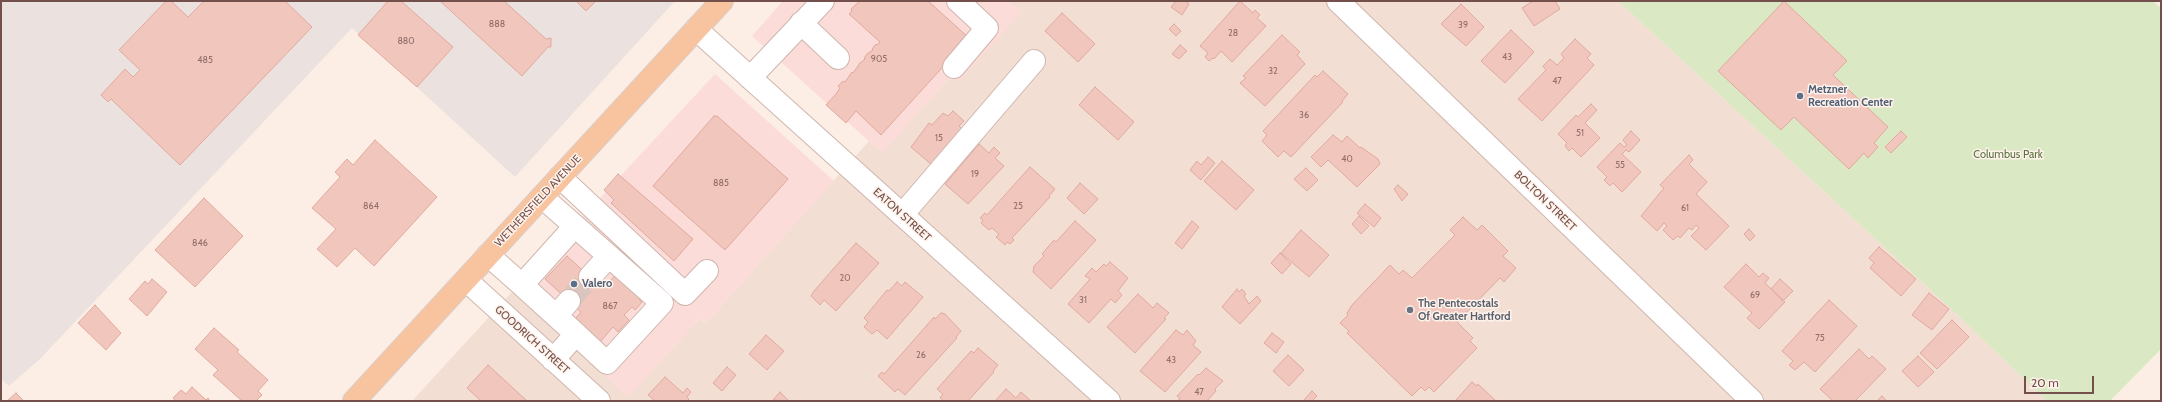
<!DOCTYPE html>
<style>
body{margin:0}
#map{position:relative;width:2162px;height:402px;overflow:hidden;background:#fceee4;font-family:Cabin,sans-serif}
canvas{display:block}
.frame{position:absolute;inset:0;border:2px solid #73504b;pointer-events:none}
.scale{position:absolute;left:2024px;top:376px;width:70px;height:18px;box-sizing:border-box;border:2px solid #73504b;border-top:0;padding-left:5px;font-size:12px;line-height:14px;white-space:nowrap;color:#73504b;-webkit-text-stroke:3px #fef2eb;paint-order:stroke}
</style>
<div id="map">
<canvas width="2162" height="402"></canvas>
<div class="frame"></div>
<div class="scale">20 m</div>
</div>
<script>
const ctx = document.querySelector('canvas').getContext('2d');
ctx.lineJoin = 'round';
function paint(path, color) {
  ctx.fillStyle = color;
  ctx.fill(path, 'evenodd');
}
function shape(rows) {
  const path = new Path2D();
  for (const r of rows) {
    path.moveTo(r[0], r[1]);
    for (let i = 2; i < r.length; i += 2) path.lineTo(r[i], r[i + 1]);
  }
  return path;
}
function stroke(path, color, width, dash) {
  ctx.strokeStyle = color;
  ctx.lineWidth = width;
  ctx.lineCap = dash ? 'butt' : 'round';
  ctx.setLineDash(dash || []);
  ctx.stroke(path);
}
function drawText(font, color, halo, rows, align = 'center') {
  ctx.font = font + ' Cabin,sans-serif';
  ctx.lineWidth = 3;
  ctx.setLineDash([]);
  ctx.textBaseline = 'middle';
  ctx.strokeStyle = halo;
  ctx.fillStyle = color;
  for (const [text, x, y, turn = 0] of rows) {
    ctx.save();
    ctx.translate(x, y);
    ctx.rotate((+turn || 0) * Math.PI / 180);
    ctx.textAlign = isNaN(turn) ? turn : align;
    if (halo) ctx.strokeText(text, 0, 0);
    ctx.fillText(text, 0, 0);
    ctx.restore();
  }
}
const residential = shape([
 [1009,1,1618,1,1950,308,2047,401,412,401,512,292,628,396,700,318,705,323,707,322,869,141,882,152,953,74,1022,13]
]);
const commercial = shape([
 [783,1,1009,1,1022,13,961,79,953,74,882,153,752,36],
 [715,74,834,181,707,322,706,323,700,318,629,397,512,293]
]);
const industrial = shape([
 [1,1,675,1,515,177,352,28,40,359,9,386,1,379]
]);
const green = shape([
 [1618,1,2153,1,2161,8,2161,349,2110,401,2047,401,1950,308]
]);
const building = shape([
 [166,1,171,1,188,17,204,1,285,1,312,27,180,165,111,99,108,102,101,95,125,69,133,77,140,70,119,50,166,1],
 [388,1,401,1,453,47,417,87,358,35,388,1],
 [440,1,504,1,546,39,551,38,551,47,548,47,522,76,440,1],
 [576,1,596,1,586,11,576,1],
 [860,1,928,1,969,38,881,135,856,111,846,123,826,105,836,94,840,88,838,86,843,81,845,82,852,72,853,73,860,63,865,59,864,58,868,53,873,50,872,49,876,44,877,45,880,42,849,14,852,11,851,9,860,1],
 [1176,1,1185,1,1189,4,1182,15,1171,7,1176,1],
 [1240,1,1253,13,1255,10,1260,15,1257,18,1266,26,1232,62,1221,51,1214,59,1213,58,1209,61,1205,57,1208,53,1200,46,1240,1],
 [1533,1,1555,1,1560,9,1534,26,1522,8,1533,1],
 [1784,1,1847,61,1833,75,1888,127,1874,143,1878,147,1868,158,1864,153,1849,169,1794,117,1781,130,1718,71,1784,1],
 [1461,4,1484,27,1466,46,1441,24,1461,4],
 [1062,13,1095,44,1078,62,1045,31,1062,13],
 [1174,24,1181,31,1176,36,1169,29,1174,24],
 [1511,30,1534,52,1505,83,1481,61,1511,30],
 [1282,35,1300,52,1297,55,1305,64,1265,106,1240,83,1246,78,1243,76,1282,35],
 [1575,39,1591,54,1587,58,1594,65,1542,121,1518,99,1546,70,1543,66,1550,59,1557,65,1564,58,1561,54,1575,39],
 [1180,45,1187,51,1179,59,1172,54,1180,45],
 [1323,71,1348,94,1342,101,1343,102,1291,157,1284,151,1278,157,1262,141,1267,135,1263,131,1315,75,1317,77,1323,71],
 [1095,87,1134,122,1118,140,1079,105,1095,87],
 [1591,104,1597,110,1585,123,1600,138,1581,157,1572,148,1569,151,1565,146,1567,143,1558,134,1576,115,1578,117,1591,104],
 [953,111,964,121,959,126,964,131,933,166,911,147,929,123,932,125,943,113,948,116,953,111],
 [714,116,717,116,788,179,725,250,653,186,714,116],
 [1631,131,1640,140,1629,152,1626,150,1622,154,1641,172,1622,192,1613,183,1610,186,1604,180,1607,177,1597,167,1620,143,1624,147,1627,145,1623,140,1631,131],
 [1901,131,1907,137,1891,153,1885,147,1901,131],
 [1333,135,1342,142,1347,136,1360,148,1361,147,1378,159,1380,164,1357,187,1328,160,1321,167,1311,157,1333,135],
 [375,140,437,197,374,266,355,248,337,267,317,249,336,229,312,208,340,177,335,172,347,159,353,165,375,140],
 [979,144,989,153,994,147,1000,153,995,158,1004,166,968,204,945,184,979,144],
 [1689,155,1693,160,1689,164,1707,182,1696,194,1729,226,1706,250,1691,236,1699,228,1696,225,1692,230,1689,228,1680,238,1678,236,1673,240,1663,230,1667,226,1664,223,1657,231,1641,216,1664,188,1660,185,1689,155],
 [1208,157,1215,163,1201,180,1190,170,1197,161,1201,165,1208,157],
 [1222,161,1254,190,1236,210,1204,181,1222,161],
 [1030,167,1055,189,1049,196,1050,197,1012,238,1014,240,1010,244,1007,242,1005,245,996,237,999,234,992,228,989,230,981,223,983,220,980,218,985,213,987,215,1030,167],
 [1306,168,1318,180,1307,191,1294,179,1306,168],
 [618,174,693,239,674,261,611,203,614,200,604,190,618,174],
 [1080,183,1098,199,1084,214,1067,198,1080,183],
 [1398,185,1408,194,1402,201,1394,189,1398,185],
 [204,198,243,236,195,287,155,250,204,198],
 [1365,204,1381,218,1374,227,1357,213,1365,204],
 [1359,216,1369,226,1361,234,1352,224,1359,216],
 [1463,217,1477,230,1482,225,1508,251,1503,256,1516,268,1504,282,1500,278,1457,322,1473,338,1470,341,1477,348,1434,392,1429,387,1425,391,1421,387,1412,396,1347,333,1349,331,1340,323,1348,315,1347,313,1352,305,1390,265,1399,274,1403,270,1412,278,1455,235,1450,230,1463,217],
 [1075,221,1096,240,1051,289,1033,272,1034,266,1044,256,1042,254,1054,240,1056,242,1075,221],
 [1192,221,1199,227,1182,249,1175,243,1192,221],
 [1749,229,1755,236,1750,241,1744,234,1749,229],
 [1301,230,1329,255,1309,277,1281,253,1301,230],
 [856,243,879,263,836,311,824,300,820,305,811,296,814,291,856,243],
 [1879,247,1916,279,1901,296,1870,268,1874,263,1869,258,1879,247],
 [1280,253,1291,264,1282,274,1271,263,1280,253],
 [567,256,603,289,618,272,644,294,639,299,642,302,635,310,632,307,624,315,629,320,618,332,613,327,600,342,575,319,581,312,545,279,567,256],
 [1110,262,1128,278,1118,291,1122,295,1115,303,1111,299,1089,323,1068,304,1090,279,1085,276,1092,268,1096,272,1104,264,1106,266,1110,262],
 [1746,264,1759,277,1763,273,1769,278,1765,283,1785,302,1759,329,1747,318,1752,313,1724,287,1746,264],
 [152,279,167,292,147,316,129,299,145,281,148,284,152,279],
 [1780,279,1793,291,1783,301,1771,289,1780,279],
 [897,282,902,286,905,282,923,297,887,339,877,330,872,334,864,327,868,322,864,318,887,290,889,291,897,282],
 [1237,289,1239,292,1242,289,1246,294,1244,296,1249,304,1257,296,1261,301,1240,324,1222,307,1237,289],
 [1929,293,1949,309,1932,330,1912,315,1929,293],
 [1138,294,1153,308,1157,303,1169,313,1164,318,1166,319,1135,353,1107,327,1138,294],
 [1829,300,1857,326,1815,372,1804,362,1795,370,1789,365,1793,361,1782,351,1829,300],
 [95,305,121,333,106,350,78,323,95,305],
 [941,313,945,314,961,331,956,337,957,338,905,395,898,389,895,392,878,376,882,372,884,374,934,317,935,319,941,313],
 [1952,320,1969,337,1937,369,1920,353,1952,320],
 [214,328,239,350,237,352,268,380,258,391,262,395,256,401,242,401,213,375,218,370,195,349,214,328],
 [1176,330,1183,335,1187,330,1196,341,1193,345,1201,352,1165,392,1140,371,1176,330],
 [1272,333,1284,342,1276,353,1264,343,1272,333],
 [766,335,784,351,767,370,749,354,766,335],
 [978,348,998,365,993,371,994,372,968,401,944,401,940,398,943,394,937,389,971,351,974,353,978,348],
 [1859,349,1869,359,1872,356,1886,369,1855,401,1833,401,1820,389,1859,349],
 [1288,355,1304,370,1289,386,1273,371,1288,355],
 [1918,356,1934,372,1918,387,1902,371,1918,356],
 [488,365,527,401,481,401,467,388,488,365],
 [727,367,736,375,722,391,713,383,727,367],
 [1206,368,1223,381,1215,389,1216,391,1207,401,1178,401,1180,398,1177,396,1198,374,1199,375,1206,368],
 [665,377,683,393,687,388,691,392,687,397,689,399,687,401,655,401,648,395,665,377],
 [1472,382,1477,386,1478,384,1496,401,1457,401,1456,400,1472,382],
 [192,387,206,400,208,398,210,401,176,401,173,398,181,390,186,394,192,387],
 [1006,389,1016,398,1021,392,1031,401,995,401,1006,389],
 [1312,391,1317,396,1312,401,1303,401,1312,391],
 [780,392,788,400,787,401,773,400,780,392],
 [16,393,24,401,7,401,16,393],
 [1882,396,1887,401,1877,401,1882,396]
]);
const minorTunnel = shape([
 [569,301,590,277]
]);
const minor = shape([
 [1338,1,1752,401],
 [801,23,838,58],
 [696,29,1109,401],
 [954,67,987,28,958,1],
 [750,78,823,1],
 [560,177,685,294,707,271],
 [542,197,575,226,522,285,576,334,553,360],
 [902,215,1034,61],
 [575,226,662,303,607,363,576,334],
 [488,255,522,285],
 [590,277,609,256],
 [466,280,599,401],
 [556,316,569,301]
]);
const major = shape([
 [354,401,722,1]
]);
const markers = [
 [1800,96,4,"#5c6f8a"],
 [574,284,4,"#5c6f8a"],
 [1410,310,4,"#6b7280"]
];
const numberNames = [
 ["888",497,24],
 ["39",1463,25],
 ["28",1233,33],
 ["880",406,41],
 ["43",1507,57],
 ["905",879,59],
 ["485",205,60],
 ["32",1273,71],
 ["47",1557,81],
 ["36",1304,115],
 ["51",1580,133],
 ["15",939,138],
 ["40",1347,159],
 ["55",1620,165],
 ["19",975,174],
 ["885",721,183],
 ["864",371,206],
 ["25",1018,206],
 ["61",1685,208],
 ["846",200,243],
 ["20",845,278],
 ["69",1755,295],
 ["31",1083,300],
 ["867",610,306],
 ["75",1820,338],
 ["26",921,355],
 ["43",1171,360],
 ["47",1199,392]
];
const serviceNames = [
 ["Metzner",1808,90],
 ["Recreation Center",1808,103],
 ["Valero",582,284]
];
const parkNames = [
 ["Columbus Park",2008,155]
];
const streetNames = [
 ["WETHERSFIELD AVENUE",538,201,-47],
 ["BOLTON STREET",1545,201,44],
 ["EATON STREET",902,215,42],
 ["GOODRICH STREET",532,340,42]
];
const worshipNames = [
 ["The Pentecostals",1418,304],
 ["Of Greater Hartford",1418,317]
];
paint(residential, '#f3ded3');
paint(commercial, '#fcdcd8');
paint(industrial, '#ebe2df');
paint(green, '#dae9c3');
paint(building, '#f0c6bd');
stroke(building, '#e2a99e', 1);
stroke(minorTunnel, '#dac6be', 22, [22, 11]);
stroke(minor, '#cfb6ae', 24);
stroke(major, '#d8cecd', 24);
stroke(minor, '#fff', 22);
stroke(major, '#f8c49f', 22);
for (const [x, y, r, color] of markers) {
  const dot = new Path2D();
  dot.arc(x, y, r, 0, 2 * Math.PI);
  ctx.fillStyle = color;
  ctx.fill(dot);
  stroke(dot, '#fef2eb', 1.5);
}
drawText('9px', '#926e68', null, numberNames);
drawText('bold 11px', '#4e5e75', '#fef2eb', serviceNames, 'left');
drawText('11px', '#5a7440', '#fef2eb', parkNames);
drawText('11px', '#73504b', '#fef2eb', streetNames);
drawText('bold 11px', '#5b616d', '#fef2eb', worshipNames, 'left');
</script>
